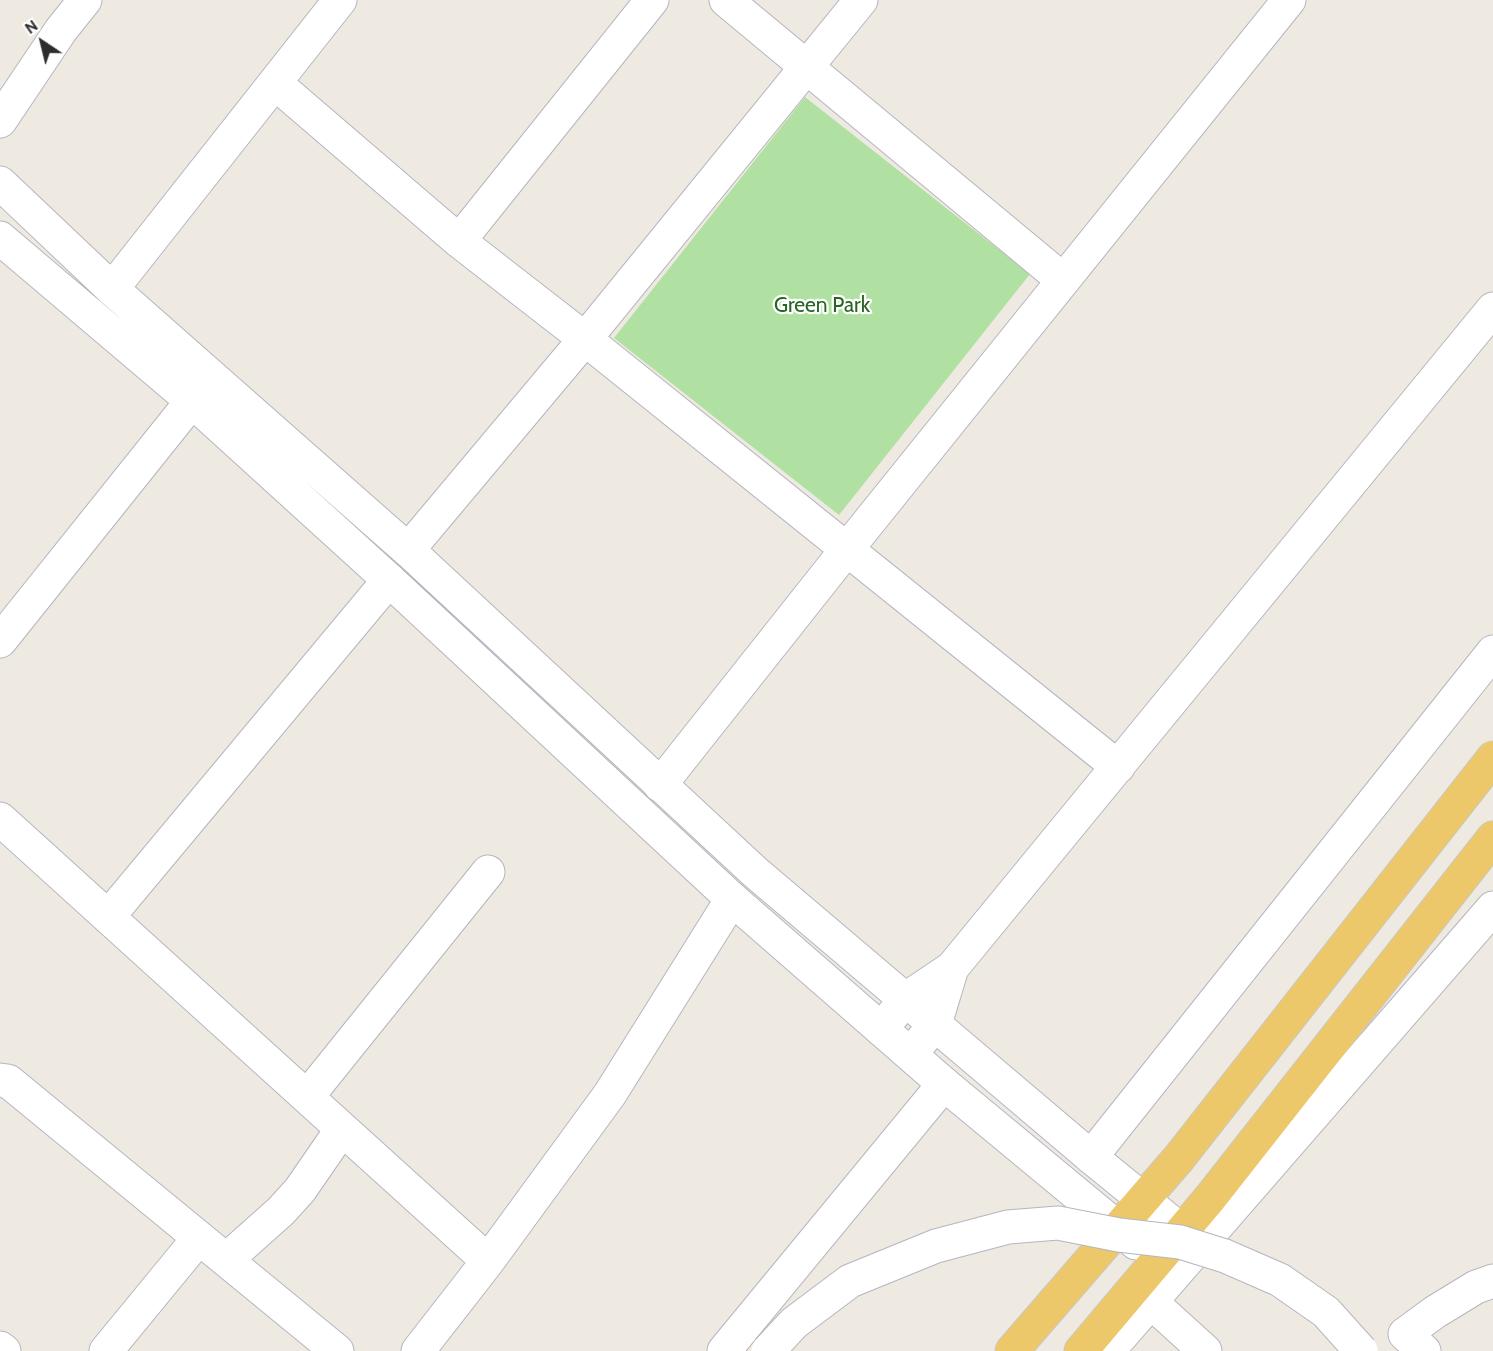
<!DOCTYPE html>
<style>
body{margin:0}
#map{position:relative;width:1493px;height:1351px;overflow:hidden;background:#eeeae1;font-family:Cabin,sans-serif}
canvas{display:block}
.north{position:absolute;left:12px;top:12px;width:60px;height:60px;-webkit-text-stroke:4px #fff;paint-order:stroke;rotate:325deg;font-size:16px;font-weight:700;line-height:24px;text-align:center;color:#2d2d2d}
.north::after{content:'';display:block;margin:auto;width:21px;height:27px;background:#2d2d2d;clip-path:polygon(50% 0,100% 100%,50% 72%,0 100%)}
</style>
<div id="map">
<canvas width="1493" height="1351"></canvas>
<div class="north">N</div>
</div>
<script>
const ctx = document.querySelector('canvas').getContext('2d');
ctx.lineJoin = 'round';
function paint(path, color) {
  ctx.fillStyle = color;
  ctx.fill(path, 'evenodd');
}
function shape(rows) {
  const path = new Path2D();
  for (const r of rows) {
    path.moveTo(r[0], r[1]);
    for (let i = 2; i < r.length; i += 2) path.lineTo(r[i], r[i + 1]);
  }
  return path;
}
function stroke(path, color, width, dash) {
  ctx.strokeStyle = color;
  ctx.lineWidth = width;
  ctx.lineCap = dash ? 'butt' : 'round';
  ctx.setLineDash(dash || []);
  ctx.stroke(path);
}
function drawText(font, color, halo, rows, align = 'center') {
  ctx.font = font + ' Cabin,sans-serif';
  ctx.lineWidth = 4.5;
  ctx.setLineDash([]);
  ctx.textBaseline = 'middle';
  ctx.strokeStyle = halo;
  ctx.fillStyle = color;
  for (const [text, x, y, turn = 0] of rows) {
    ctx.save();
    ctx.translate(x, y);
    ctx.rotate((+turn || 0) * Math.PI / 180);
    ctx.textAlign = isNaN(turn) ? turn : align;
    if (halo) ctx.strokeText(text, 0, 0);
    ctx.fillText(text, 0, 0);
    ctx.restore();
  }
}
const green = shape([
 [805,97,1030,274,839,515,614,338]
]);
const minor = shape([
 [726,0,1063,280],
 [275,83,459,241,585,339,1118,767],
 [0,121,61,30,85,0],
 [459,241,652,0],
 [112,289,340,0],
 [408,550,585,339,861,0],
 [0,641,192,401],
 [660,785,847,549,1289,0],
 [0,819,488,1261],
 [108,917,389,580],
 [881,1029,906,999,952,968],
 [911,1054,935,1024,952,968,1493,309],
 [0,1080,8,1081,337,1351],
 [307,1097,488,872],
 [1091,1157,1493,652],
 [226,1260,281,1211,300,1190,342,1129],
 [1151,1302,1205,1351],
 [0,1348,4,1351],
 [106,1351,198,1239],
 [418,1351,488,1261,610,1094,732,899],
 [724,1351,944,1084],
 [1108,1351,1493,908],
 [1424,1351,1405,1334,1435,1312,1476,1287,1493,1281]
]);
const tertiary = shape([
 [0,183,112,289,408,550,755,872,1091,1157,1183,1232],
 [0,238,192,401,389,580,732,899,944,1084,1136,1243]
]);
const trunk = shape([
 [1012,1351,1179,1158,1493,758],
 [1081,1351,1210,1198,1493,838]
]);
const tertiaryBridge = shape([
 [768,1351,794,1323,850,1281,936,1246,1008,1227,1058,1223,1119,1235,1180,1242,1225,1256,1280,1280,1326,1312,1361,1351]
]);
const parkNames = [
 ["Green Park",822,306]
];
paint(green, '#b0e0a2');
stroke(minor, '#b5b5bf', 35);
stroke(tertiary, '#b5b5bf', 35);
stroke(trunk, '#c8c8c8', 35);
stroke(minor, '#fff', 33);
stroke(tertiary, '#fff', 33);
stroke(trunk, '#edc86a', 33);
stroke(tertiaryBridge, '#b5b5bf', 35, []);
stroke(tertiaryBridge, '#fff', 33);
drawText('21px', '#276721', '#fff', parkNames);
</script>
